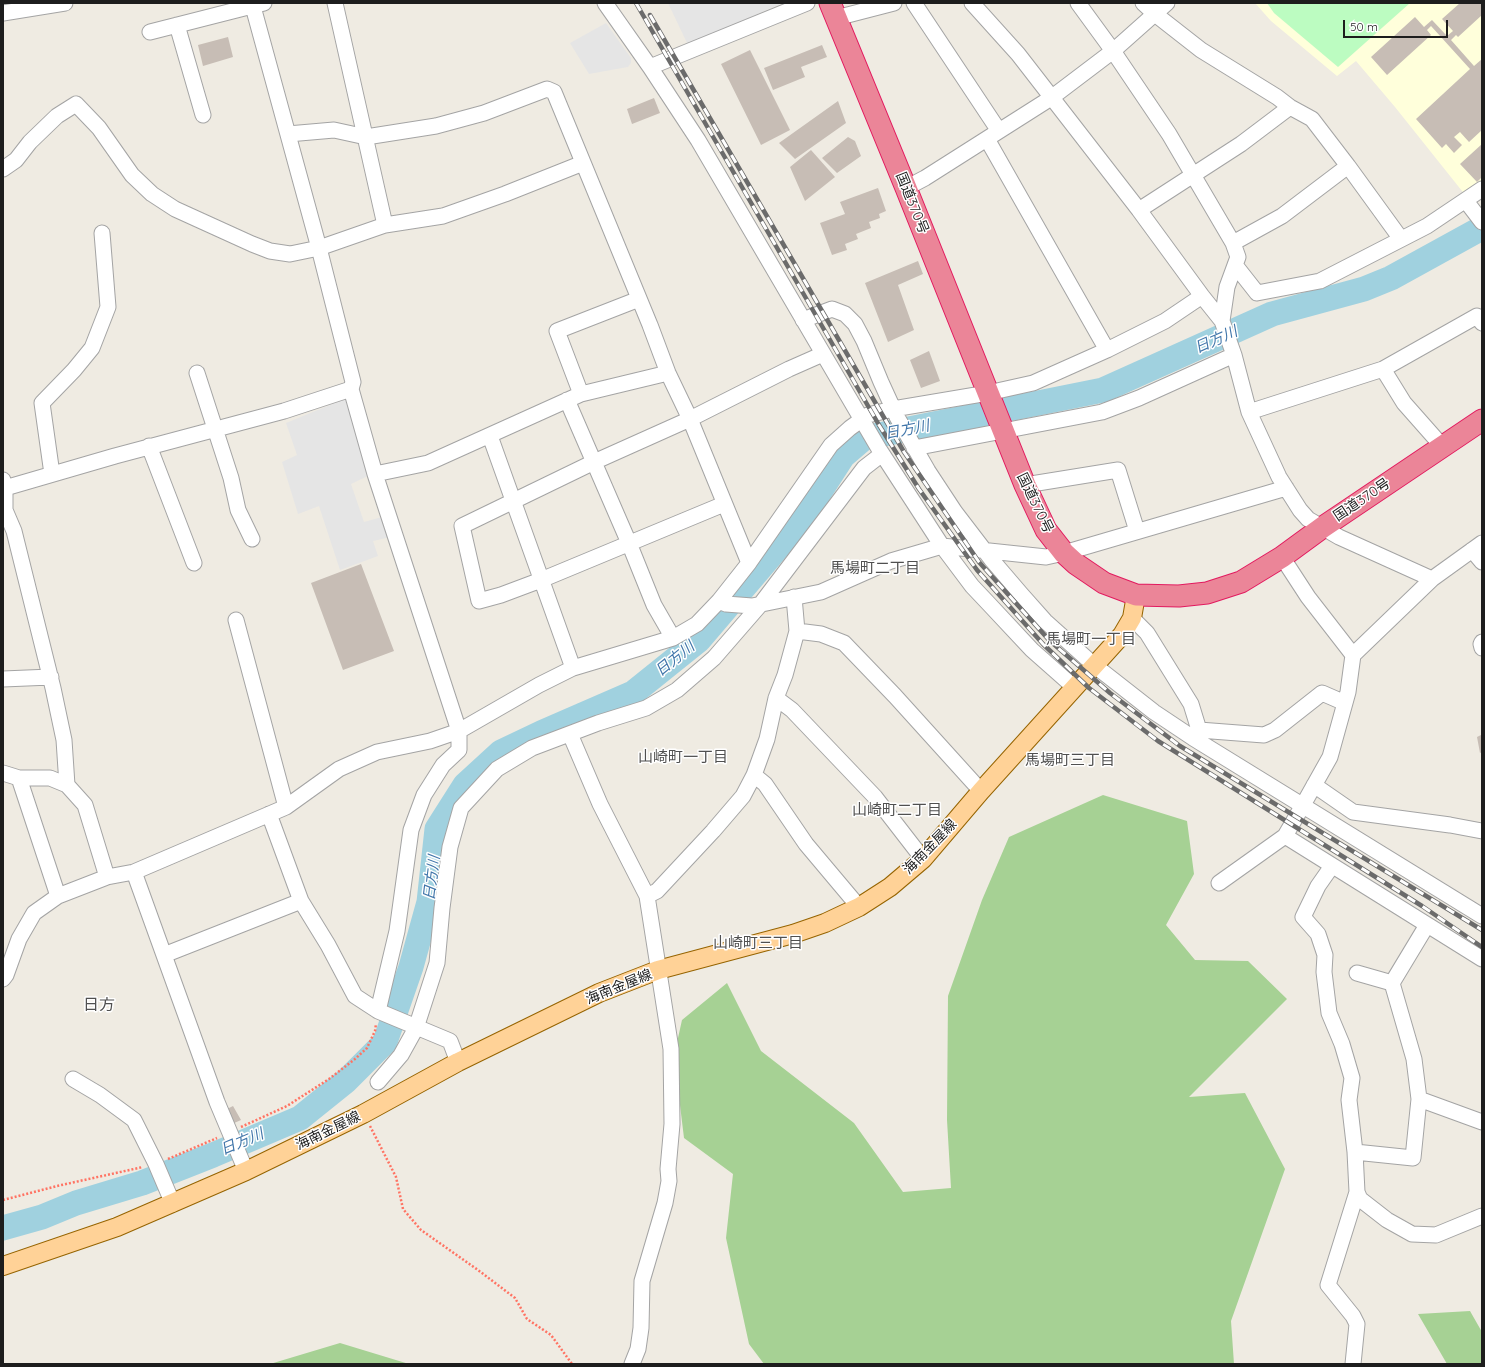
<!DOCTYPE html>
<meta charset="utf-8">
<style>
body{margin:0}
#map{position:relative;width:1485px;height:1367px;overflow:hidden;background:#efebe2;font-family:Quicksand,sans-serif}
canvas{display:block}
.frame{position:absolute;inset:0;border:4px solid #1d1d1d;pointer-events:none}
.scale{position:absolute;left:1343px;top:20px;width:105px;height:18px;box-sizing:border-box;border:2px solid #1d1d1d;border-top:0;padding-left:5px;font-size:12px;line-height:14px;white-space:nowrap;color:#1d1d1d;-webkit-text-stroke:3px #fff;paint-order:stroke}
</style>
<div id="map">
<canvas width="1485" height="1367"></canvas>
<div class="frame"></div>
<div class="scale">50 m</div>
</div>
<script>
const ctx = document.querySelector('canvas').getContext('2d');
ctx.lineJoin = 'round';
function paint(path, color) {
  ctx.fillStyle = color;
  ctx.fill(path, 'evenodd');
}
function shape(rows) {
  const path = new Path2D();
  for (const r of rows) {
    path.moveTo(r[0], r[1]);
    for (let i = 2; i < r.length; i += 2) path.lineTo(r[i], r[i + 1]);
  }
  return path;
}
function stroke(path, color, width, dash) {
  ctx.strokeStyle = color;
  ctx.lineWidth = width;
  ctx.lineCap = dash ? 'butt' : 'round';
  ctx.setLineDash(dash || []);
  ctx.stroke(path);
}
function drawText(font, color, halo, rows, align = 'center') {
  ctx.font = font + ' Quicksand,"Noto Sans JP",sans-serif';
  ctx.lineWidth = 3;
  ctx.setLineDash([]);
  ctx.textBaseline = 'middle';
  ctx.strokeStyle = halo;
  ctx.fillStyle = color;
  for (const [text, x, y, turn = 0] of rows) {
    ctx.save();
    ctx.translate(x, y);
    ctx.rotate((+turn || 0) * Math.PI / 180);
    ctx.textAlign = isNaN(turn) ? turn : align;
    if (halo) ctx.strokeText(text, 0, 0);
    ctx.fillText(text, 0, 0);
    ctx.restore();
  }
}
const education = shape([
 [1255,3,1482,3,1482,185,1466,196,1395,107,1356,61,1337,76,1271,21]
]);
const forest = shape([
 [1103,795,1187,821,1194,874,1166,925,1195,960,1248,961,1287,999,1189,1097,1245,1093,1285,1169,1231,1321,1234,1364,764,1364,749,1344,726,1238,733,1174,684,1138,674,1056,682,1020,727,983,761,1051,854,1123,903,1192,951,1188,947,1120,948,996,982,900,1009,837],
 [1470,1311,1482,1332,1482,1364,1447,1364,1418,1314],
 [340,1343,409,1364,270,1364]
]);
const park = shape([
 [1267,3,1410,3,1338,67,1274,13]
]);
const parking = shape([
 [668,3,783,3,688,45],
 [606,23,631,58,631,63,628,67,622,68,589,74,570,43],
 [347,398,372,474,351,484,364,522,382,517,390,537,373,541,378,556,340,570,319,506,298,514,282,462,297,455,286,423]
]);
const river = shape([
 [3,1228,42,1217,76,1203,142,1183,213,1155,300,1118,346,1081,385,1042,411,967,429,902,437,829,465,785,501,752,541,733,633,693,699,640,803,518,843,456,864,438,1103,390,1272,314,1364,289,1391,278,1482,228]
]);
const building = shape([
 [1460,3,1482,3,1482,15,1458,37,1456,35,1451,40,1474,66,1482,59,1482,130,1469,142,1460,132,1454,137,1462,145,1454,153,1446,144,1442,148,1416,119,1470,69,1431,26,1427,30,1431,35,1387,75,1371,57,1415,17,1424,27,1432,20,1447,36,1453,31,1442,19],
 [228,37,233,57,203,66,198,45],
 [822,45,827,57,801,67,805,77,773,90,764,68],
 [750,50,790,130,761,145,721,64],
 [654,98,660,113,632,124,627,109],
 [838,101,846,123,795,159,779,143],
 [848,137,855,141,861,156,837,173,822,158],
 [1482,144,1482,177,1477,182,1460,164],
 [811,150,835,177,805,201,790,167],
 [878,188,886,211,879,214,880,218,869,222,871,228,856,234,858,239,845,244,847,250,832,255,820,223,845,214,840,202],
 [918,261,923,274,898,285,914,330,888,342,865,283],
 [929,351,940,381,921,388,910,360],
 [361,564,394,651,343,670,311,583],
 [1481,735,1482,752,1480,753,1477,737],
 [233,1106,241,1120,232,1124,225,1110]
]);
const path = shape([
 [370,1126,396,1177,403,1209,421,1230,478,1270,515,1298,527,1319,551,1335,572,1364],
 [241,1127,287,1106,329,1079,355,1059,367,1048,375,1031,376,1024],
 [168,1159,217,1138],
 [3,1200,57,1186,143,1167]
]);
const minor = shape([
 [252,3,319,248,353,382,351,389,375,474,459,731,459,750,443,765,424,795,411,830,397,931,378,1011],
 [335,3,385,225],
 [605,3,650,67,698,140,879,449,942,546,972,586,989,604,1032,650,1075,688],
 [914,3,999,131],
 [972,3,1018,54,1139,210,1202,296,1222,321,1234,355,1249,412,1279,477,1300,510,1308,519,1339,537,1432,579],
 [1078,3,1113,51,1169,134,1233,243,1238,257,1227,287,1222,321],
 [1143,3,1155,14,1201,50,1277,97,1290,107,1312,119,1348,166,1401,239],
 [3,13,65,3],
 [836,18,894,3],
 [177,25,203,115],
 [150,32,264,3],
 [650,67,807,3],
 [987,139,1107,350],
 [3,169,16,160,30,142,57,116,76,104,99,128,132,175,152,194,175,209,252,244,270,251,290,254,319,248,385,225,443,216,505,194,583,163],
 [906,188,925,178,1051,98,1113,51,1167,3],
 [1466,201,1482,222],
 [1139,210,1241,144,1290,107],
 [1233,243,1282,216,1348,166],
 [1235,265,1257,293,1320,281,1427,226,1482,189],
 [803,320,832,309,845,314,855,324,864,341,881,382,897,417,928,471,955,512,991,559,1021,594,1045,621,1094,665,1154,712,1193,738,1482,916],
 [1383,369,1404,403,1442,446],
 [197,373,231,478,238,510,252,539],
 [581,394,557,331,639,299],
 [567,400,629,543,654,605,673,638],
 [1249,412,1383,369,1477,316,1482,323],
 [490,436,573,668],
 [149,446,194,563],
 [914,448,1102,412,1139,398,1234,355],
 [52,474,42,403,74,370,92,348,108,307,102,233],
 [375,474,428,463,581,394,668,373],
 [3,480,5,488,5,510,14,531,53,688,64,740,67,785],
 [1025,485,1118,470,1137,531],
 [5,488,115,456,284,411,351,389],
 [724,504,541,580,501,595,479,601,462,526,594,462,690,419,789,369,823,354],
 [1472,550,1482,562],
 [1282,557,1308,597,1353,655],
 [749,563,831,445,850,428,868,415,893,409,988,393,1033,383,1107,350,1165,321,1202,296],
 [719,601,726,604,752,606,821,592,891,561,942,546,1046,557,1064,553,1286,488],
 [1132,618,1147,633,1191,704,1199,730],
 [236,620,286,807],
 [797,631,821,634,844,643,895,696,981,791],
 [1482,642,1481,644,1482,648],
 [3,679,51,677],
 [776,698,792,710,875,797,923,859],
 [1199,730,1264,735,1275,730,1322,693,1345,703],
 [570,734,600,804,647,896,671,1049,672,1124,668,1169,669,1181,665,1203,642,1281,641,1328,638,1349,632,1364],
 [3,773,19,778,50,778,67,785,85,805,107,877],
 [754,775,765,784,806,844,859,907],
 [19,778,58,896],
 [1314,785,1353,812,1450,825,1482,831],
 [1285,836,1482,959],
 [1332,866,1318,886,1303,917,1318,934,1325,955,1324,972,1329,1013,1342,1044,1352,1078,1349,1100,1355,1152,1413,1158,1419,1099],
 [134,872,217,1102,246,1171],
 [1219,883,1285,836,1303,805,1330,757,1348,692,1353,655,1432,579,1482,543],
 [647,896,657,891,713,831,743,796,754,775,767,739,776,698,785,675,797,631,794,597],
 [301,901,328,945,355,996,378,1011,450,1041,458,1062],
 [1427,925,1392,983,1414,1059,1419,1099,1482,1122],
 [164,955,301,901,269,814],
 [1357,973,1392,983],
 [3,979,6,975,19,939,34,913,58,896,107,877,134,872,286,807,339,769,377,752,430,741,459,731,539,685,573,668,673,638,697,624,719,601,749,563,690,419,668,373,650,325,554,92,547,89,484,113,436,126,366,137,334,130,288,134],
 [73,1079,100,1095,134,1120,156,1164,173,1204],
 [378,1082,401,1055,416,1028,437,963,442,908,450,847,461,808,497,769,532,748,598,723,646,708,677,690,714,658,760,605,864,468,882,454],
 [1357,1192,1360,1199,1387,1220,1412,1234,1436,1235,1482,1216],
 [1353,1364,1357,1324,1353,1316,1328,1285,1357,1192,1355,1152]
]);
const major = shape([
 [3,1266,117,1227,246,1171,363,1114,458,1062,599,993,658,970,793,934,825,923,859,907,890,887,923,859,981,791,1122,635,1132,618,1136,595]
]);
const highway = shape([
 [830,3,906,188,1025,485,1046,530,1064,553,1076,564,1104,583,1136,595,1179,596,1207,593,1241,582,1282,557,1323,527,1482,420]
]);
const rail = shape([
 [636,3,879,425,919,489,977,570,1043,644,1089,688,1158,741,1422,906,1482,947],
 [650,15,904,452,979,562,1049,640,1110,693,1180,746,1482,930]
]);
const streetNames = [
 ["国道370号",912,203,68],
 ["国道370号",1362,500,-34],
 ["国道370号",1035,503,64],
 ["海南金屋線",930,847,-46],
 ["海南金屋線",619,987,-22],
 ["海南金屋線",328,1131,-26]
];
const waterNames = [
 ["日方川",1216,340,-24],
 ["日方川",907,430,-11],
 ["日方川",675,659,-39],
 ["日方川",432,878,-83],
 ["日方川",242,1142,-23]
];
const neighbourhoodNames = [
 ["馬場町二丁目",875,568],
 ["馬場町一丁目",1091,639],
 ["山崎町一丁目",683,757],
 ["馬場町三丁目",1070,760],
 ["山崎町二丁目",897,810],
 ["山崎町三丁目",758,943]
];
const quarterNames = [
 ["日方",99,1005]
];
paint(education, '#ffffdb');
paint(forest, '#a6d194');
paint(park, '#bcfcc1');
paint(parking, '#e5e5e5');
stroke(river, '#a0d1df', 25);
paint(building, '#c7bdb5');
stroke(minor, '#a4a4a4', 17);
stroke(major, '#966400', 20);
stroke(highway, '#e21a5f', 23);
stroke(path, '#ff7363', 2.5, [2, 2]);
stroke(minor, '#fff', 15);
stroke(major, '#ffd297', 18);
stroke(highway, '#eb8598', 21);
stroke(rail, '#6b6b6b', 4.5);
stroke(rail, '#fff', 3, [9]);
drawText('14px', '#1d1d1d', '#fff', streetNames);
drawText('italic 15px', '#4176aa', '#fff', waterNames);
drawText('15px', '#505050', '#fff', neighbourhoodNames);
drawText('16px', '#505050', '#fff', quarterNames);
</script>
